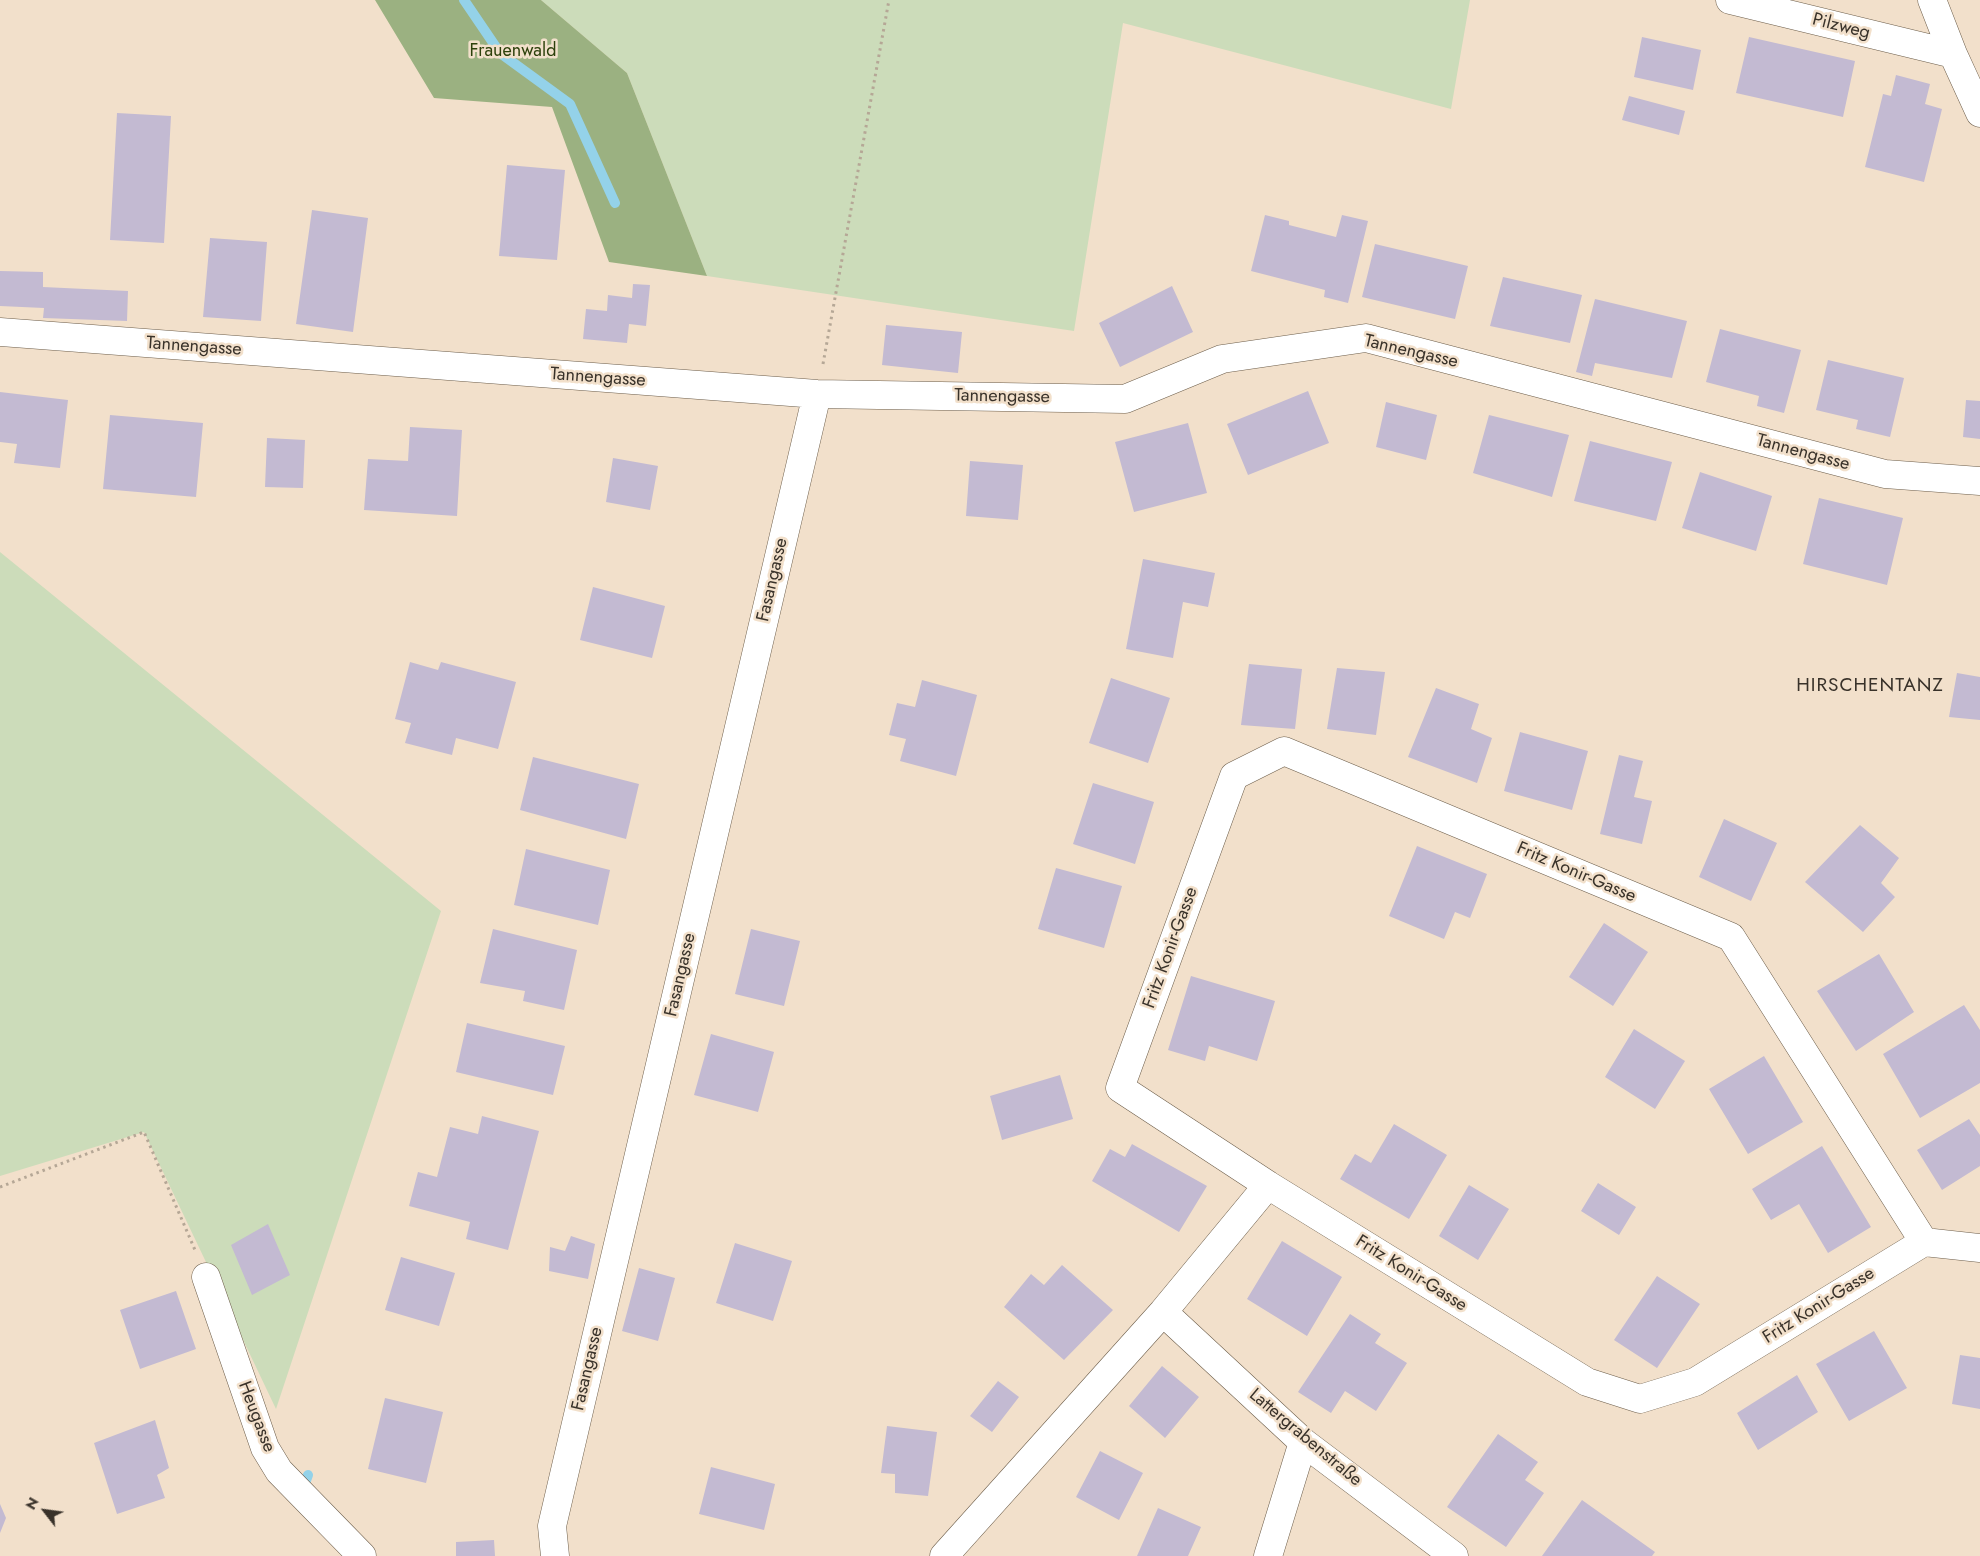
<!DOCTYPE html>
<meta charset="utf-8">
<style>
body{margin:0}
#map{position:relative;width:1980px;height:1556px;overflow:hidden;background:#f2e0cb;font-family:Jost,sans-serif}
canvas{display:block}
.north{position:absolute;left:20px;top:1486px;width:50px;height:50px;-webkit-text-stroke:4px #f2e0cb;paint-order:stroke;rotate:300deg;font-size:14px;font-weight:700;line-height:20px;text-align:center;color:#39322a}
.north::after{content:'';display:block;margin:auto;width:18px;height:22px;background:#39322a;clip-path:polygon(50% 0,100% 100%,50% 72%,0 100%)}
</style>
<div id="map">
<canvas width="1980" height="1556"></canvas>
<div class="north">N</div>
</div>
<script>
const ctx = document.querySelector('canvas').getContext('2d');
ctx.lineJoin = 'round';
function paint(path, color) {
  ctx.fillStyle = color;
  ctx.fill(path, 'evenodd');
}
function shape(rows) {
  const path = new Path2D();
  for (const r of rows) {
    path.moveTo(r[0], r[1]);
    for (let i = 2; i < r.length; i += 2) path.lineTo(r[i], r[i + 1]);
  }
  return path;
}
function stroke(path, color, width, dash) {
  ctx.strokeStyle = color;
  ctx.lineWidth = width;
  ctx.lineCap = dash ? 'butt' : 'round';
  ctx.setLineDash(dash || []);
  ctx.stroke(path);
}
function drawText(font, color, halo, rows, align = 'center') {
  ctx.font = font + ' Jost,sans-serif';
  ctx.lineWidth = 5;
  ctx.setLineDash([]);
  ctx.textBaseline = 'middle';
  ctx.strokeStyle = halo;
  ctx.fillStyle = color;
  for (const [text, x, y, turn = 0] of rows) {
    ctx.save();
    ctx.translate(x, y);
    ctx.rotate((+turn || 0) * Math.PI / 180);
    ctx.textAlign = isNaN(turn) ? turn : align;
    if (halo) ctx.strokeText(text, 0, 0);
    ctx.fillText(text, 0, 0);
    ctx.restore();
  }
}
const green = shape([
 [541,0,1470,0,1451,109,1123,23,1074,331,707,276,627,73],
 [0,552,441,911,276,1409,144,1132,0,1176]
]);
const forest = shape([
 [375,0,541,0,627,73,707,276,609,262,552,107,434,98]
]);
const stream = shape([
 [464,0,500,53,570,104,615,203],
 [304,1486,308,1475]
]);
const building = shape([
 [1642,37,1701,50,1693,90,1634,77],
 [1749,37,1855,61,1843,117,1736,93],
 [1896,75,1930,84,1925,104,1942,109,1924,182,1865,167,1883,94,1891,96],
 [1629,96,1685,111,1679,135,1622,120],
 [117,113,171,116,164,243,110,240],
 [507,165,565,170,557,260,499,256],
 [312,210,368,218,353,332,296,324],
 [1265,215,1289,221,1289,225,1336,237,1342,215,1368,221,1348,303,1324,297,1325,290,1251,271],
 [210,238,267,242,261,321,203,317],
 [1375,244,1468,266,1455,319,1362,297],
 [0,271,43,272,43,287,128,291,127,321,43,318,44,308,0,306],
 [1503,277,1582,295,1570,343,1490,326],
 [633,284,650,285,646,326,629,324,627,343,583,339,586,309,607,311,608,295,632,298],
 [1172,286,1193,332,1120,367,1099,323],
 [1595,299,1687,321,1672,378,1595,363,1592,376,1576,372],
 [886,325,962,332,958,373,882,365],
 [1720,329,1801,350,1784,413,1757,406,1759,396,1706,382],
 [1828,360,1904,378,1890,437,1856,429,1858,420,1816,410],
 [1308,391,1329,443,1248,475,1227,424],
 [0,392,68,400,60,468,14,463,17,444,0,442],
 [1966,400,1980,401,1980,439,1963,437],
 [1386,402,1437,415,1426,460,1376,447],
 [110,415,203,423,196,497,103,489],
 [1489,415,1569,435,1552,497,1473,473],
 [1188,423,1207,493,1134,512,1115,442],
 [410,427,462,430,457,516,364,510,368,459,408,461],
 [267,438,305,440,303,488,265,487],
 [1590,441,1672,462,1656,521,1574,501],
 [613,458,658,466,650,510,606,502],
 [970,461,1023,465,1018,520,966,516],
 [1700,472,1772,496,1756,551,1682,528],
 [1819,498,1903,518,1887,585,1803,564],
 [1143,559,1215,573,1208,607,1183,602,1173,658,1126,649],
 [593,587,665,606,652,658,580,640],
 [410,662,438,670,441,662,516,682,498,749,456,738,452,755,405,743,411,723,395,719],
 [1249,664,1302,669,1295,729,1241,725],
 [1337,668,1385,672,1376,735,1327,729],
 [1957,673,1980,677,1980,720,1949,717],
 [1111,678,1170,698,1148,763,1089,743],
 [922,680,977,695,956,776,900,761,906,739,889,735,897,703,915,707],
 [1436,688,1479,704,1471,729,1492,738,1477,783,1408,757],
 [1520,732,1588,751,1572,810,1504,791],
 [1619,755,1643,761,1634,797,1652,801,1642,844,1600,834],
 [533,757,639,784,626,839,520,810],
 [1093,783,1154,802,1135,864,1073,844],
 [1724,819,1777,843,1751,901,1699,877],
 [1860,825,1899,858,1881,883,1895,897,1863,932,1805,882],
 [1417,846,1487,874,1470,918,1455,912,1444,939,1389,916],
 [526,849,610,870,598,925,514,905],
 [1056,868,1122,886,1104,948,1038,929],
 [1604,923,1648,952,1613,1006,1569,977],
 [493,929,577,950,564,1010,523,1001,525,991,480,983],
 [751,929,800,941,784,1006,735,994],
 [1879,954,1914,1012,1856,1051,1817,991],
 [1191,976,1275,1001,1257,1061,1209,1046,1205,1061,1168,1050],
 [1964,1005,1980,1030,1980,1083,1920,1118,1883,1054],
 [467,1023,565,1046,553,1095,456,1072],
 [1634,1029,1685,1061,1655,1109,1605,1077],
 [711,1034,774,1052,758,1112,694,1095],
 [1764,1056,1803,1122,1748,1154,1709,1089],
 [1060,1075,1073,1119,1002,1140,990,1096],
 [482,1116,539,1131,508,1250,466,1239,470,1222,409,1206,418,1172,437,1177,450,1127,478,1134],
 [1969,1119,1980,1135,1980,1166,1942,1190,1917,1150],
 [1394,1124,1447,1155,1409,1219,1340,1179,1355,1154,1371,1163],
 [1132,1144,1207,1186,1179,1232,1092,1181,1110,1149,1125,1157],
 [1822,1146,1871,1227,1828,1253,1799,1204,1771,1220,1752,1189],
 [1598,1183,1636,1207,1619,1235,1581,1211],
 [1469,1185,1509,1209,1478,1260,1439,1236],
 [268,1224,290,1275,252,1295,231,1245],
 [571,1236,595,1244,588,1279,549,1271,550,1247,565,1251],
 [1282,1241,1342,1277,1307,1336,1247,1299],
 [735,1243,792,1261,773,1321,716,1303],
 [401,1257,455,1273,439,1326,385,1310],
 [1062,1265,1113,1310,1064,1360,1004,1307,1031,1274,1044,1285],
 [639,1268,675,1278,658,1341,622,1331],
 [1657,1276,1700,1304,1657,1368,1614,1340],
 [176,1291,196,1349,140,1369,120,1310],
 [1350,1314,1381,1334,1375,1343,1407,1363,1376,1411,1345,1391,1331,1413,1298,1392],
 [1874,1331,1907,1388,1849,1421,1816,1364],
 [1960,1355,1980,1358,1980,1409,1952,1404],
 [1162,1366,1199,1397,1165,1438,1129,1406],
 [1797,1375,1818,1412,1758,1450,1737,1413],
 [998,1381,1019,1397,992,1432,970,1416],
 [385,1398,443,1412,426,1483,368,1469],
 [155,1420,169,1468,157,1475,165,1498,117,1514,94,1443],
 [887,1426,937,1432,928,1496,895,1493,895,1474,881,1473],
 [1498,1434,1538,1462,1525,1480,1544,1493,1506,1547,1447,1507],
 [1100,1451,1143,1473,1119,1520,1076,1497],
 [711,1467,775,1484,764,1530,699,1514],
 [1582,1500,1655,1552,1652,1556,1542,1556],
 [0,1504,6,1518,0,1533],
 [1158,1508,1201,1527,1188,1556,1137,1556],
 [494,1540,495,1556,456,1556,456,1542]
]);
const path = shape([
 [823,364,889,0],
 [0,1187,144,1132,195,1250]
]);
const minor = shape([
 [1730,0,1953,54],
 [1932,0,1953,54,1980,113],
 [0,332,817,394,1125,399,1222,359,1366,338,1885,474,1980,481],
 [1924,1242,1731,937,1284,751,1234,776,1120,1088,1268,1185,1587,1382,1640,1399,1695,1382,1924,1242,1980,1248],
 [206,1277,265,1448,279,1471,362,1556],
 [1163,1312,1303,1442,1454,1556],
 [555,1556,552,1526,817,394],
 [944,1556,1163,1312,1268,1185],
 [1268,1556,1303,1442]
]);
const streetNames = [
 ["Pilzweg",1841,27,14],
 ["Tannengasse",194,347,4],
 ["Tannengasse",1411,352,13],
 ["Tannengasse",598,378,4],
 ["Tannengasse",1002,397,1],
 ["Tannengasse",1803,453,15],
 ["Fasangasse",773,580,-77],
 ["Fritz Konir-Gasse",1576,873,23],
 ["Fritz Konir-Gasse",1171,948,-70],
 ["Fasangasse",681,975,-77],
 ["Fritz Konir-Gasse",1411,1274,32],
 ["Fritz Konir-Gasse",1819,1306,-32],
 ["Fasangasse",588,1369,-77],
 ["Heugasse",256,1417,69],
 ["Lattergrabenstraße",1305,1438,40]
];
const parkNames = [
 ["Frauenwald",513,52]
];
const neighbourhoodNames = [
 ["HIRSCHENTANZ",1870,686]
];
paint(green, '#ccdcba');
paint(forest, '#9bb181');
stroke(stream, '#94d2e9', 10);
paint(building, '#c3bad2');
stroke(minor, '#6d5e4b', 29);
stroke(path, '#b5a796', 3, [2.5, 4]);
stroke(minor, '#fff', 28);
drawText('18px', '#39322a', '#f2e0cb', streetNames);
drawText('18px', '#2c400b', '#f2e0cb', parkNames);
ctx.letterSpacing = '1px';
drawText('19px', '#39322a', '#f2e0cb', neighbourhoodNames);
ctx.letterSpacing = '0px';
</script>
